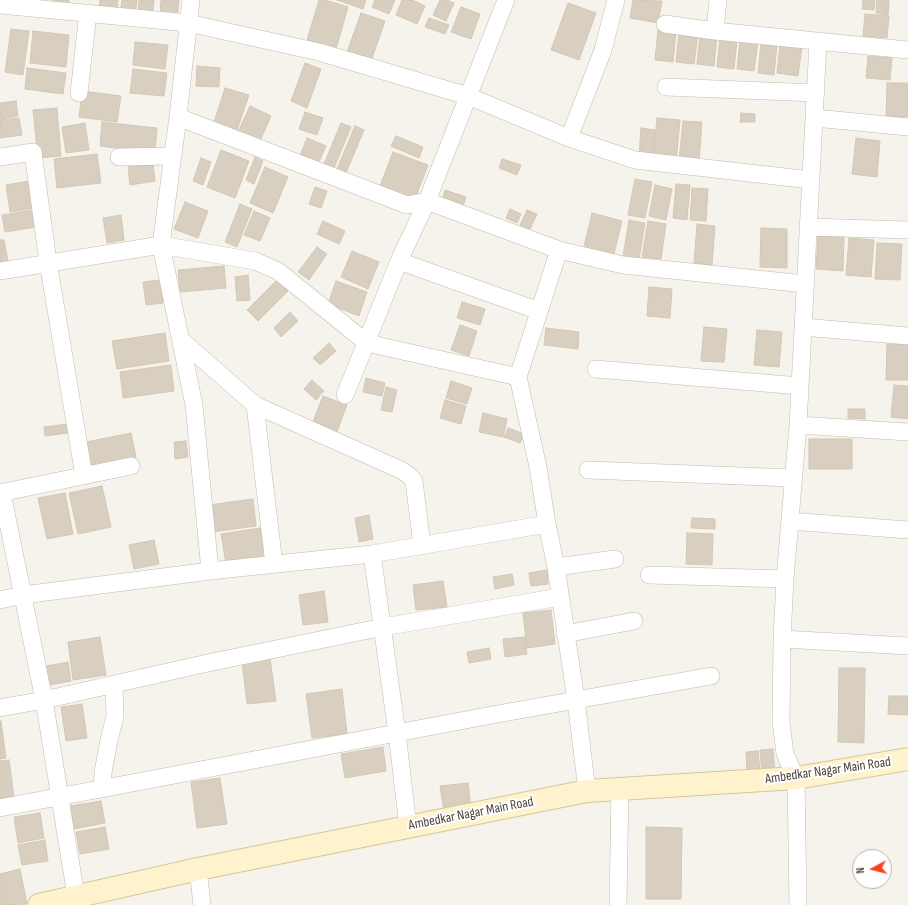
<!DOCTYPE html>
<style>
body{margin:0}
#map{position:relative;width:908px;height:905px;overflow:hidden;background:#f6f3ec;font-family:"Sofia Sans Condensed",sans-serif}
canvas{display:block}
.north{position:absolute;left:852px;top:849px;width:40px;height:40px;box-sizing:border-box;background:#fff;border:1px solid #b7b4b0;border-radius:50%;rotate:263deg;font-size:11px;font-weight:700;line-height:16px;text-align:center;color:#4b4439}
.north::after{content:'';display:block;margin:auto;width:14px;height:18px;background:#fc3f1d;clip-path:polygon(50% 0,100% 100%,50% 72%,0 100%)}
</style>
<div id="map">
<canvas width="908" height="905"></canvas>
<div class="north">N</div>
</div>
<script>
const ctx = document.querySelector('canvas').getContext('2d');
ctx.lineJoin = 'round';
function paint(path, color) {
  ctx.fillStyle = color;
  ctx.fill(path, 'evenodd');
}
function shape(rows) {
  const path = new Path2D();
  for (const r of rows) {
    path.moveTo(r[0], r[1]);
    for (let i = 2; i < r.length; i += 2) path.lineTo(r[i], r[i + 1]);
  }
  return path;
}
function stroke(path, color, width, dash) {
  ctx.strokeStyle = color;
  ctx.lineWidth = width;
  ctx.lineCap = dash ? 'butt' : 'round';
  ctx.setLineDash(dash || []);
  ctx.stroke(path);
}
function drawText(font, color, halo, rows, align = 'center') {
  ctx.font = font + ' "Sofia Sans Condensed",sans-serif';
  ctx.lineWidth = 4;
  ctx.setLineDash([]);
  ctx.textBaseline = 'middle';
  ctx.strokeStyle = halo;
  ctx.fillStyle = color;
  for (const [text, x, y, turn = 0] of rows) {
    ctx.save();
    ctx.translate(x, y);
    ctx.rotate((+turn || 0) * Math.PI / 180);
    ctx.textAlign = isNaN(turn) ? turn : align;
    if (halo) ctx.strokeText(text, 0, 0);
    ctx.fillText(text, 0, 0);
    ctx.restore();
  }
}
const building = shape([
 [53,0,69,0,68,8,53,7,53,0],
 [100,0,118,0,116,15,99,13,100,0],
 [122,0,137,0,135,16,120,15,122,0],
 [139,0,154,0,152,18,138,16,139,0],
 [161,0,179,0,177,20,160,18,161,0],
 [319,0,325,0,348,7,336,49,307,40,319,0],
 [337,0,366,0,363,9,337,0],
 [375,0,395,0,389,14,372,7,375,0],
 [402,0,412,0,425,6,417,24,396,15,402,0],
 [440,0,447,0,454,3,446,21,433,15,440,0],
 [633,0,662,1,658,23,630,18,633,0],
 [863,0,875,0,874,10,862,9,863,0],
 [877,0,889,0,888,15,876,13,877,0],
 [568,3,596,13,579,60,551,50,568,3],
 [461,7,480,14,471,39,451,32,461,7],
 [361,13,385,21,370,64,346,55,361,13],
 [865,14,889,16,887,38,863,36,865,14],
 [429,18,449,25,445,34,425,27,429,18],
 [11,29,29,31,23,75,5,72,11,29],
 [658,30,676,32,673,62,655,60,658,30],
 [33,31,69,35,66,67,30,63,33,31],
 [679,32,698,34,694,64,676,62,679,32],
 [700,34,717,36,714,66,697,64,700,34],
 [720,38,737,40,734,69,717,67,720,38],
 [740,39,758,41,754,71,737,69,740,39],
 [135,42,168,45,165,69,133,65,135,42],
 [761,43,777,45,774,75,758,73,761,43],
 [780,43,802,46,798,76,777,73,780,43],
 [868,56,892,58,890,80,866,78,868,56],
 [305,63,321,69,307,108,291,101,305,63],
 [197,66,220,68,219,87,196,86,197,66],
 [27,68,66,73,63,94,25,89,27,68],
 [133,69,167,73,164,96,130,93,133,69],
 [887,83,908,83,908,117,886,117,887,83],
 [225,88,249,95,237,130,214,122,225,88],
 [82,91,121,96,117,122,79,117,82,91],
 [16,101,18,116,0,119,0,103,16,101],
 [250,106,271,116,260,141,238,132,250,106],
 [57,108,61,156,38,158,33,110,57,108],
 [305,112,323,118,317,135,299,129,305,112],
 [741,113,755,114,755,122,740,122,741,113],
 [19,118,22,135,0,138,0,120,19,118],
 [657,118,680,120,676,162,653,159,657,118],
 [683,121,702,122,699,163,679,161,683,121],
 [102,122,157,128,155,153,100,146,102,122],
 [85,123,89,150,66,153,62,127,85,123],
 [341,123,351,127,334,168,324,164,341,123],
 [355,126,364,130,346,173,337,169,355,126],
 [641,128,655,130,652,159,639,158,641,128],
 [396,136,423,147,419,158,391,146,396,136],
 [307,138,326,146,318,164,300,156,307,138],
 [856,138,880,141,877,177,852,174,856,138],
 [221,150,249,161,235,198,207,187,221,150],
 [393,152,428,165,415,199,380,186,393,152],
 [97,154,101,183,57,188,54,159,97,154],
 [255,157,263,161,254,184,246,180,255,157],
 [201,158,211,162,203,185,193,181,201,158],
 [502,159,521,165,517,175,499,168,502,159],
 [153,164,155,181,130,185,128,167,153,164],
 [265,167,288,177,273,213,250,203,265,167],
 [635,179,652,182,645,218,628,215,635,179],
 [29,181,34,208,10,212,6,185,29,181],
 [676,184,690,185,687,220,673,218,676,184],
 [655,185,672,189,666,220,649,216,655,185],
 [315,187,327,191,321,208,309,204,315,187],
 [692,188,708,189,706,221,690,220,692,188],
 [445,190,466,197,463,207,442,200,445,190],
 [185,202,208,211,198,238,174,229,185,202],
 [240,204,252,209,237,247,225,242,240,204],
 [510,209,521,214,517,223,506,218,510,209],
 [33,210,36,227,5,232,2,215,33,210],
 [527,210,537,214,530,229,520,225,527,210],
 [254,211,270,218,260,241,244,235,254,211],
 [592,213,622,221,613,258,583,251,592,213],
 [121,215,124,240,107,243,103,218,121,215],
 [629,220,645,223,639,259,623,257,629,220],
 [323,221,345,231,339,244,317,234,323,221],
 [648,221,666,224,661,259,642,257,648,221],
 [697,224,715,226,712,265,694,263,697,224],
 [761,228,787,229,787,268,760,267,761,228],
 [818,235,844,236,843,271,816,269,818,235],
 [849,238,874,240,871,277,846,275,849,238],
 [0,240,4,240,8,261,0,263,0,240],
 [877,243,902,244,900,280,875,279,877,243],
 [317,247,327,254,309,280,298,272,317,247],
 [352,251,379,262,368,289,341,277,352,251],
 [224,266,226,288,180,292,178,270,224,266],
 [248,275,250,300,237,301,235,277,248,275],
 [160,280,163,303,146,305,143,282,160,280],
 [277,280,288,291,258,321,247,310,277,280],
 [336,281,367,292,359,316,328,304,336,281],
 [649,287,672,289,670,318,647,316,649,287],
 [462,302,485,309,480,325,457,318,462,302],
 [290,312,298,321,281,337,274,328,290,312],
 [460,325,477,331,469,356,451,350,460,325],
 [704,327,727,329,724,362,701,361,704,327],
 [546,328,579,332,578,349,544,345,546,328],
 [757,330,782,332,779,367,754,365,757,330],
 [165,333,169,361,117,369,112,341,165,333],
 [329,343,336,351,320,365,313,358,329,343],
 [887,344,908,345,908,380,886,380,887,344],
 [171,365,174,391,123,398,120,372,171,365],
 [366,378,385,383,382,396,363,392,366,378],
 [312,380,324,391,316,400,304,389,312,380],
 [451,381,472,388,467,404,446,398,451,381],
 [894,385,908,386,908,419,891,417,894,385],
 [386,387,397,390,392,412,381,410,386,387],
 [323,396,347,405,335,437,311,427,323,396],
 [445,400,466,406,461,424,440,418,445,400],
 [848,409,865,409,865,419,848,418,848,409],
 [483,413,507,419,503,437,479,432,483,413],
 [67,424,68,433,45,436,44,427,67,424],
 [508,428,524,434,520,443,504,437,508,428],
 [131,433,136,457,90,465,86,442,131,433],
 [809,439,852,439,852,469,809,469,809,439],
 [186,441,188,457,175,459,174,442,186,441],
 [102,486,111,527,78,534,69,493,102,486],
 [65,493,73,534,47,539,38,498,65,493],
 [253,499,256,526,212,532,209,505,253,499],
 [369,515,373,539,359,542,355,518,369,515],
 [692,518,715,519,715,529,691,528,692,518],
 [260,528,265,558,226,564,221,534,260,528],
 [687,533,713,534,712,565,686,564,687,533],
 [154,540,159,564,134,569,129,545,154,540],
 [547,570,548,584,531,586,529,573,547,570],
 [512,574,514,585,495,589,493,577,512,574],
 [443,581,447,607,416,610,413,585,443,581],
 [324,591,328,622,303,625,299,595,324,591],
 [551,610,555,644,527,648,523,613,551,610],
 [100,637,106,675,73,680,68,642,100,637],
 [525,637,527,654,505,657,503,639,525,637],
 [489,648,491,659,469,663,467,652,489,648],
 [270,658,276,701,247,704,242,662,270,658],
 [68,662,71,681,45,686,41,667,68,662],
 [839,668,865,668,864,743,838,742,839,668],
 [342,689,347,734,312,738,306,694,342,689],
 [889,696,908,696,908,715,888,714,889,696],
 [82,704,87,738,66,741,61,707,82,704],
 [1,721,6,758,0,759,0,722,1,721],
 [383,747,386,771,345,778,341,754,383,747],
 [773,749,775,773,762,775,760,750,773,749],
 [758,751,760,771,747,772,746,752,758,751],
 [9,760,14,797,0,799,0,761,9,760],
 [220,778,227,824,197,828,191,782,220,778],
 [468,783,471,808,444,812,440,786,468,783],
 [101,801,105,823,74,829,70,806,101,801],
 [40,813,44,838,18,843,14,817,40,813],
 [105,827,109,849,80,854,76,832,105,827],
 [646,827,682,828,681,899,646,899,646,827],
 [45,840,48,861,22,865,18,845,45,840],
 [20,869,27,904,0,905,0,874,20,869]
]);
const street = shape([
 [191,0,178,117,161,245,194,405,210,571],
 [0,5,188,23,319,52,468,96,569,138,635,160,811,180],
 [665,24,715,31,908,50],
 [715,31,718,0],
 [666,87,816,93],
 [79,93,88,13],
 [178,117,407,205,427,201,559,250,623,265,805,284],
 [815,118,908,127],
 [569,138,603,50,616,0],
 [0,157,33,152,48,262,84,476],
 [119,157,172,156],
 [808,227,908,230],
 [559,250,518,377,538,467,547,524,556,567,576,700,587,791],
 [399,261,539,311],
 [0,271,161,245,255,261,278,271,367,343,518,377],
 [803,327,908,336],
 [181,340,255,405,274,564],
 [596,369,800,386],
 [345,395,399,261,427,201,506,0],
 [255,405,401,470,410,476,414,481,422,545],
 [798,425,908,432],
 [588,470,793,478],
 [0,493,131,466],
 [2,493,44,700,76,896],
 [790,521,908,530],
 [372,554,397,733,408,827],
 [556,567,615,559],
 [649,575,785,579],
 [0,600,23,595,210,571,372,554,547,524],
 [565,634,634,621],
 [782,639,908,646],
 [0,708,44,700,203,664,383,627,560,597],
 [102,789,103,772,109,740,115,717,114,684],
 [0,808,492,715,711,676],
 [198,869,202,905],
 [618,905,620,789],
 [798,905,796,778,785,754,781,722,782,639,785,579,798,425,818,42]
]);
const secondary = shape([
 [39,905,198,869,587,791,796,778,908,759]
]);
const streetNames = [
 ["Ambedkar Nagar Main Road",828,771,-8],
 ["Ambedkar Nagar Main Road",471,814,-11]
];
paint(building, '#d8cfc1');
stroke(building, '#d3c7b4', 1);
stroke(street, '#c2bbae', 18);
stroke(secondary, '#d6c79b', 24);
stroke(street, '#fff', 17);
stroke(secondary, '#fff3cd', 22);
drawText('14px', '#4b4439', '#fff', streetNames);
</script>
